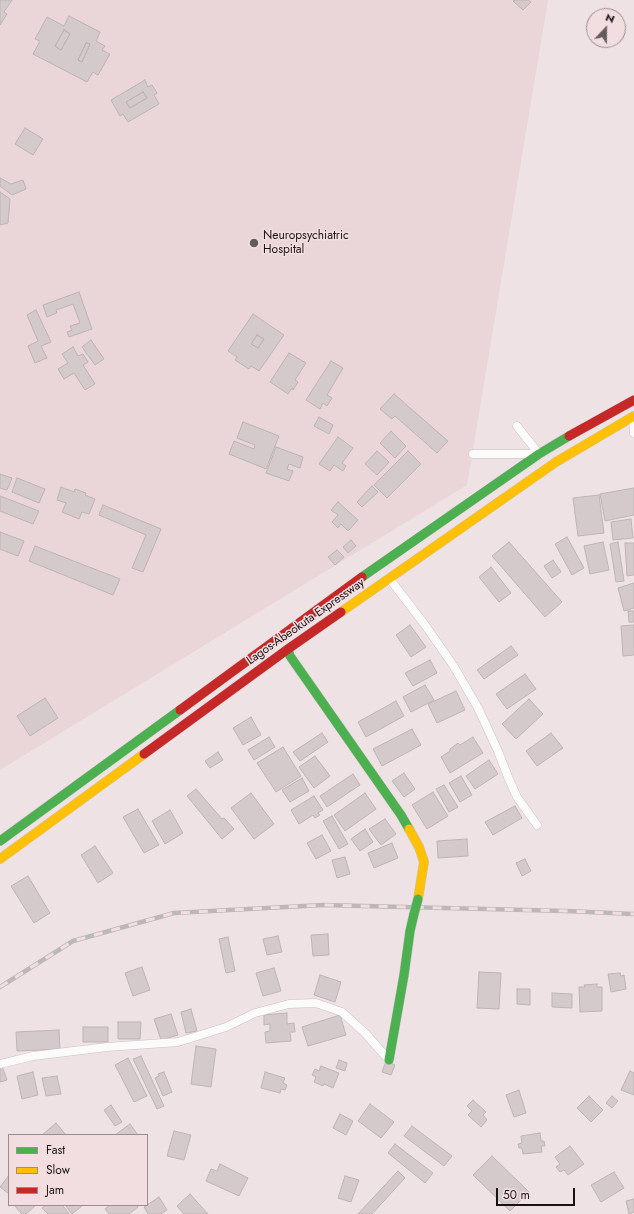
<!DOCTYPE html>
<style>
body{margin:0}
#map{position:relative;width:634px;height:1214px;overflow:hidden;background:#eee2e4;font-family:Jost,sans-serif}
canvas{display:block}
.legend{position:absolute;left:8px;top:1134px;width:140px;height:72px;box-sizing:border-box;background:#f2dee1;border:1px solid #9b8c8f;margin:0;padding:5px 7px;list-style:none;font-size:12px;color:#181213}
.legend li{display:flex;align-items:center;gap:8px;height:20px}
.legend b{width:20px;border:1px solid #9b8c8f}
.north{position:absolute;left:586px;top:8px;width:40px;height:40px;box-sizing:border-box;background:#f2dee1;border:1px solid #9b8c8f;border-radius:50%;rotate:22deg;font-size:11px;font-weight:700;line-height:16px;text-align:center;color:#181213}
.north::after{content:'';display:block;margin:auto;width:14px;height:18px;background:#635b5c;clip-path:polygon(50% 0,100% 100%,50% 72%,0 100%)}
.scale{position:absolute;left:496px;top:1188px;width:79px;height:18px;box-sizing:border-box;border:2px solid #181213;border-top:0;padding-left:5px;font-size:12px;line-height:14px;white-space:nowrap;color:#181213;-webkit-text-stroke:3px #f2dee1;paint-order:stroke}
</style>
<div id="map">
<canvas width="634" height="1214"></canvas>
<ul class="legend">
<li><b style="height:5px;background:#4caf50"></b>Fast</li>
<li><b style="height:5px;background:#ffc107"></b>Slow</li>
<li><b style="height:5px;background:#c62828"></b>Jam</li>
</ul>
<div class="north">N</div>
<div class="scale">50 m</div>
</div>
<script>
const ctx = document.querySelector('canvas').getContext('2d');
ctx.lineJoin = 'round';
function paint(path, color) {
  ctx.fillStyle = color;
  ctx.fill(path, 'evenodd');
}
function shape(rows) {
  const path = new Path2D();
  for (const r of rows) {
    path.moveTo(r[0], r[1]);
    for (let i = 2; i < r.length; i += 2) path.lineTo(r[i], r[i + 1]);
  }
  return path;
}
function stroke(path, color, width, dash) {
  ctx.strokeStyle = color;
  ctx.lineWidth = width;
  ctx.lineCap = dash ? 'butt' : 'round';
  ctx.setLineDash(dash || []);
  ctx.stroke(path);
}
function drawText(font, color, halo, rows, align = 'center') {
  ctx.font = font + ' Jost,sans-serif';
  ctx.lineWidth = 3;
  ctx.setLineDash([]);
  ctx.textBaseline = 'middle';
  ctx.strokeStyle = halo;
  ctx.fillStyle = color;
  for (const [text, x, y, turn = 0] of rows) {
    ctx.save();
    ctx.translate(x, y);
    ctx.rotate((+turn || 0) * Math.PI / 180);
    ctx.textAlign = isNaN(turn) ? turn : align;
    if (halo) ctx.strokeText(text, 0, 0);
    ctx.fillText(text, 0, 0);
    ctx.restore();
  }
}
const built = shape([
 [0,0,548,0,467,485,0,770]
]);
const building = shape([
 [0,0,12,0,4,12,7,14,0,25,0,0],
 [515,0,528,0,531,2,523,10,513,1,515,0],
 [69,16,100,32,96,41,105,46,102,50,110,54,98,75,93,72,87,82,33,54,40,41,35,39,47,17,64,26,69,16],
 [64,30,70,34,61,50,55,46,64,30],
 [86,43,90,44,82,62,78,60,86,43],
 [64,30,70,34,61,50,55,46,64,30],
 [86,43,90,44,82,62,78,60,86,43],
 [145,80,148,87,152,85,157,93,154,95,159,104,128,122,123,114,120,116,111,100,145,80],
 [143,92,147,98,130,108,126,102,143,92],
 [143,92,147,98,130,108,126,102,143,92],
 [25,128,43,139,33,155,15,144,25,128],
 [0,178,11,184,23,180,26,189,12,195,0,186,0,178],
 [0,192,10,199,8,223,0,225,0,192],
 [79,292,92,329,69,337,67,332,72,330,70,326,80,323,73,304,56,310,57,313,47,317,43,305,79,292],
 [36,310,51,342,41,346,47,358,35,363,28,346,38,341,27,315,36,310],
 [253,314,284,335,259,371,251,366,249,369,235,360,237,357,228,351,253,314],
 [257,335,264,339,258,348,251,344,257,335],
 [257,335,264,339,258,348,251,344,257,335],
 [91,340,104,359,95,365,82,347,91,340],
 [73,347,78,356,83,354,88,362,83,365,95,384,85,390,74,373,64,379,58,369,68,363,62,354,73,347],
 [289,353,306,363,295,380,298,382,293,390,292,388,288,394,270,382,289,353],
 [331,361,343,368,327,395,332,398,327,406,323,403,320,409,306,400,331,361],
 [394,394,448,441,437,453,395,416,392,419,380,409,394,394],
 [319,417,333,425,329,434,314,426,319,417],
 [243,422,279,436,266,469,229,454,234,441,254,449,255,445,237,438,243,422],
 [391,431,406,446,395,458,380,443,391,431],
 [338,437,353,448,342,463,346,466,343,471,334,465,330,471,319,464,338,437],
 [276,447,303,457,300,468,289,464,287,469,293,471,289,481,266,473,276,447],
 [377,451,389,462,377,475,365,464,377,451],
 [408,451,421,464,387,498,374,485,408,451],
 [0,474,12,478,7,490,0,488,0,474],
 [17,478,45,489,39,503,12,492,17,478],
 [372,486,378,492,362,507,357,502,372,486],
 [61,487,74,492,75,489,86,493,85,495,95,499,89,514,82,512,79,519,62,512,66,503,57,500,61,487],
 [634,488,634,515,605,521,600,494,634,488],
 [599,495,604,533,578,536,573,498,599,495],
 [0,496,39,511,33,524,0,511,0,496],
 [338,502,358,520,348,531,341,524,338,528,332,522,338,515,331,510,338,502],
 [103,505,161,529,143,572,132,568,146,535,99,515,103,505],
 [631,519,633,538,613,540,611,522,631,519],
 [0,532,24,541,18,556,0,549,0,532],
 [567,537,584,568,572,575,555,544,567,537],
 [351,540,356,546,348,553,343,547,351,540],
 [509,542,562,602,545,617,492,556,509,542],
 [603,542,609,570,590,574,584,546,603,542],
 [618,542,624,581,616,582,610,544,618,542],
 [625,543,634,543,634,575,627,576,625,543],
 [35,546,120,579,113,595,29,561,35,546],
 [337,550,344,557,335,565,328,557,337,550],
 [553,560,561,572,552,578,544,566,553,560],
 [491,567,511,593,499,602,479,577,491,567],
 [634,583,634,608,624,611,618,588,634,583],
 [628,611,634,611,634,622,629,622,628,611],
 [410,625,426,647,411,657,396,635,410,625],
 [634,625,634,655,623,656,621,626,634,625],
 [511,646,518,655,484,679,477,670,511,646],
 [430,660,437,673,413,686,405,673,430,660],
 [525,674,536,689,507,709,496,694,525,674],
 [425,685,434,700,411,712,403,697,425,685],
 [456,691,465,710,437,723,428,704,456,691],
 [45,698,58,718,30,736,17,716,45,698],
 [529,699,543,714,516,739,502,724,529,699],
 [396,701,404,716,366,737,358,722,396,701],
 [251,717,261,735,243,745,233,728,251,717],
 [412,729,421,745,382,766,373,749,412,729],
 [322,733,328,742,300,761,293,752,322,733],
 [551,733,563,748,537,766,526,751,551,733],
 [269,737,275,747,254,760,248,750,269,737],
 [473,737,483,753,450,773,441,757,450,751,450,749,458,743,460,745,473,737],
 [283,747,301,776,276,792,257,763,283,747],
 [218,752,223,760,210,768,205,761,218,752],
 [315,756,330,776,314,788,299,767,315,756],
 [489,760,498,774,475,789,466,776,489,760],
 [404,773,415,789,404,797,392,781,404,773],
 [353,774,360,785,327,807,320,796,353,774],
 [461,776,472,795,460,802,449,783,461,776],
 [302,778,309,791,290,802,282,790,302,778],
 [444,785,458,807,449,812,436,789,444,785],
 [196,789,222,819,224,818,234,829,222,839,187,796,196,789],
 [433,792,448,816,427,829,412,805,433,792],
 [251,793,274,824,254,839,231,808,251,793],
 [365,793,376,809,345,831,334,815,365,793],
 [314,796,323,810,318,813,320,815,315,818,313,815,299,824,291,810,314,796],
 [515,806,522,818,493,835,485,822,515,806],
 [138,809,159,845,144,853,123,817,138,809],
 [170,810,183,833,165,844,152,821,170,810],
 [332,816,348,844,339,849,323,821,332,816],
 [385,819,396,834,381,845,369,829,385,819],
 [365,829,373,842,360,851,351,839,365,829],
 [322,835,331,851,316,859,307,843,322,835],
 [467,839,468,856,438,858,437,841,467,839],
 [392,843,398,858,374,868,368,853,392,843],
 [95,846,113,873,98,883,81,855,95,846],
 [345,857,350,874,337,878,332,860,345,857],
 [525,859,531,871,522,876,516,863,525,859],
 [28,876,50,913,34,923,11,886,28,876],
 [328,934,329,955,313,956,311,935,328,934],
 [278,936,282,952,267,955,263,939,278,936],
 [228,937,235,971,226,973,219,939,228,937],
 [142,967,150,990,133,996,125,973,142,967],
 [274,968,281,991,263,996,256,973,274,968],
 [479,972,501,973,499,1009,477,1008,479,972],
 [620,973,621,976,624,975,626,989,611,992,608,974,620,973],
 [320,975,341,982,335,1002,314,995,320,975],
 [597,984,597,987,602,987,602,1011,580,1012,579,987,585,987,584,985,597,984],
 [517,989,530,989,530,1005,517,1004,517,989],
 [552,993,572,994,572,1008,552,1007,552,993],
 [191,1009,197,1031,186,1033,181,1012,191,1009],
 [287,1013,287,1024,294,1023,295,1032,290,1032,291,1041,266,1043,265,1032,270,1031,270,1024,264,1025,264,1015,287,1013],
 [171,1014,178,1035,161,1040,154,1019,171,1014],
 [340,1015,346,1035,308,1046,302,1027,340,1015],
 [118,1022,141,1022,140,1039,118,1039,118,1022],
 [83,1027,108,1027,108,1042,83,1042,83,1027],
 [59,1030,60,1049,17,1051,16,1032,59,1030],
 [196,1046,216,1049,211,1087,191,1084,196,1046],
 [141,1056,164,1106,157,1109,133,1059,141,1056],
 [128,1058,147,1096,134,1102,115,1065,128,1058],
 [339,1060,347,1063,345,1071,336,1068,339,1060],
 [386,1061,395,1065,391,1075,382,1072,386,1061],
 [2,1066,7,1080,0,1082,0,1067,2,1066],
 [321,1066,339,1073,333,1088,324,1084,323,1086,314,1082,316,1077,312,1075,315,1069,319,1071,321,1066],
 [630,1071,634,1073,634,1095,621,1090,630,1071],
 [33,1072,38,1095,22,1099,17,1076,33,1072],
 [164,1072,172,1092,163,1096,155,1078,159,1076,158,1074,164,1072],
 [265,1072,285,1078,283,1083,287,1085,285,1090,281,1089,280,1093,261,1088,265,1072],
 [57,1076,61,1094,46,1096,42,1078,57,1076],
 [519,1090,526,1113,514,1117,506,1095,519,1090],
 [589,1096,603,1110,591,1122,577,1108,589,1096],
 [612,1096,618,1101,612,1108,606,1103,612,1096],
 [473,1100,486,1112,483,1115,487,1120,481,1127,468,1115,472,1111,467,1106,473,1100],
 [370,1104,394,1122,381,1138,358,1121,370,1104],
 [111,1105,122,1122,115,1126,104,1110,111,1105],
 [340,1114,353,1121,346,1135,333,1128,340,1114],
 [56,1123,66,1135,42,1135,56,1123],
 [130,1124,138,1135,115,1135,130,1124],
 [412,1126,452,1156,444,1166,404,1136,412,1126],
 [174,1131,191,1135,184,1160,167,1156,174,1131],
 [540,1133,541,1141,544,1141,545,1146,541,1146,542,1152,523,1154,522,1148,519,1148,518,1144,522,1143,521,1136,540,1133],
 [395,1144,433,1173,425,1183,388,1153,395,1144],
 [570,1146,584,1164,568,1175,564,1170,560,1172,556,1167,560,1164,555,1157,570,1146],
 [492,1156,529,1192,510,1211,473,1175,492,1156],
 [220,1164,248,1178,239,1196,206,1181,211,1169,217,1171,220,1164],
 [398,1171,405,1178,372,1214,358,1214,398,1171],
 [614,1172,624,1188,601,1202,591,1185,614,1172],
 [9,1175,9,1194,0,1187,9,1175],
 [345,1176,359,1180,351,1202,338,1198,345,1176],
 [190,1194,208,1214,184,1214,177,1206,190,1194],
 [159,1197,167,1210,161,1214,148,1214,144,1207,159,1197],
 [634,1199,634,1212,629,1214,626,1201,634,1199],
 [14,1205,36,1205,26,1214,22,1214,14,1205],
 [46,1205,62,1205,69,1213,68,1214,48,1214,42,1208,46,1205],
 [65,1205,80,1205,82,1206,72,1214,65,1205],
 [110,1205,137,1205,138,1207,129,1214,109,1214,105,1209,110,1205]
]);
const street = shape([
 [633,417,634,433],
 [473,454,539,454,517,426],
 [389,578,425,625,453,665,478,708,498,751,508,777,517,797,537,825],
 [0,1064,33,1056,107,1047,178,1042,226,1027,255,1013,289,1004,316,1003,342,1012,365,1033,389,1060]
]);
const fast = shape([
 [362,577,539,454,569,436],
 [288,649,290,656,401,815,409,829],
 [0,841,180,710],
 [389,1060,404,975,410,931,414,914]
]);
const slow = shape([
 [341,612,556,462,634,416],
 [409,829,419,847,424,862,418,899],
 [0,859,144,754]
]);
const jam = shape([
 [569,436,634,400],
 [180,710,362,577],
 [144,754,288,649,341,612]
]);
const rail = shape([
 [0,987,73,941,174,913,323,905,566,911,634,914]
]);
const fastBridge = shape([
 [414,914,418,899]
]);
const markers = [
 [254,243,5,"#635b5c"]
];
const poiNames = [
 ["Neuropsychiatric",263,236],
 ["Hospital",263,250]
];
const streetNames = [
 ["Lagos-Abeokuta Expressway",306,622,-35]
];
paint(built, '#ead5d8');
paint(building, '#d4cacc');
stroke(building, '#bdb4b6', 1);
stroke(street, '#cac1c3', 9);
stroke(fast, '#cac1c3', 10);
stroke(slow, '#cac1c3', 10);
stroke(jam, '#cac1c3', 10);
stroke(street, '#fcfbfb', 8);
stroke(fast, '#4caf50', 9);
stroke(slow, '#ffc107', 9);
stroke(jam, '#c62828', 9);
stroke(rail, '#bcb8ba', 4.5);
stroke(rail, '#f2dee1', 3, [9]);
stroke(fastBridge, '#cac1c3', 10, []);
stroke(fastBridge, '#4caf50', 9);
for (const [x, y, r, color] of markers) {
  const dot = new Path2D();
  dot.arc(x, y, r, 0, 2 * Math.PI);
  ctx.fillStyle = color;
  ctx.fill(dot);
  stroke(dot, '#f2dee1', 1.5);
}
drawText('12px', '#181213', '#f2dee1', poiNames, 'left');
drawText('12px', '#181213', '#f2dee1', streetNames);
</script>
